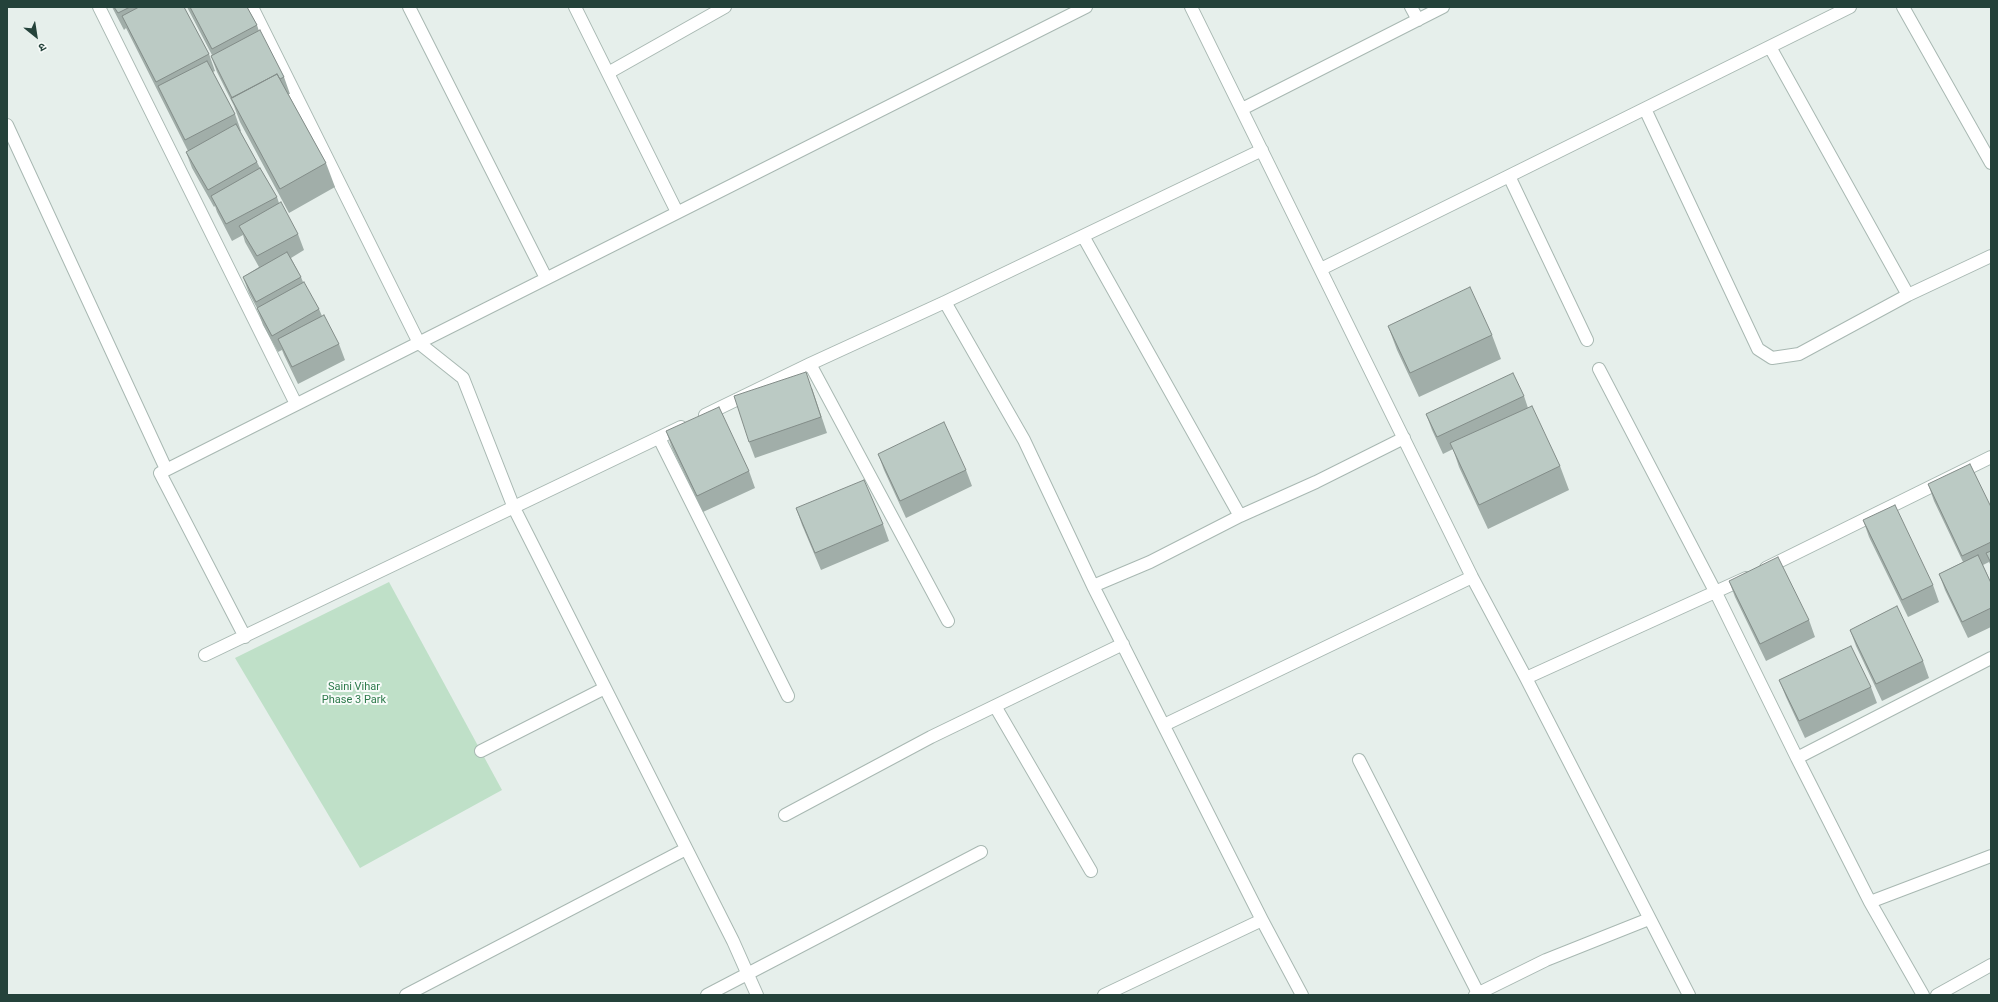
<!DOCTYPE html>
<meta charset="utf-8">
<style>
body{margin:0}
#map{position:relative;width:1998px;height:1002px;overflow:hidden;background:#e6efeb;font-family:Roboto,"Noto Sans Devanagari",sans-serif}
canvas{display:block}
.frame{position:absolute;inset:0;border:8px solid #24423a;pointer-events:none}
.north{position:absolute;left:16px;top:16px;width:40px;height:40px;-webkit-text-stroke:3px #f7fbf9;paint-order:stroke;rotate:150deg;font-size:11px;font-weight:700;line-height:16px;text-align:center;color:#24423a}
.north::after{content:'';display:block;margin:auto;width:14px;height:18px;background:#24423a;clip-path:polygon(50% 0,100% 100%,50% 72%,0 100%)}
</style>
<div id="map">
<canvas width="1998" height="1002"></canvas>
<div class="frame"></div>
<div class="north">उ</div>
</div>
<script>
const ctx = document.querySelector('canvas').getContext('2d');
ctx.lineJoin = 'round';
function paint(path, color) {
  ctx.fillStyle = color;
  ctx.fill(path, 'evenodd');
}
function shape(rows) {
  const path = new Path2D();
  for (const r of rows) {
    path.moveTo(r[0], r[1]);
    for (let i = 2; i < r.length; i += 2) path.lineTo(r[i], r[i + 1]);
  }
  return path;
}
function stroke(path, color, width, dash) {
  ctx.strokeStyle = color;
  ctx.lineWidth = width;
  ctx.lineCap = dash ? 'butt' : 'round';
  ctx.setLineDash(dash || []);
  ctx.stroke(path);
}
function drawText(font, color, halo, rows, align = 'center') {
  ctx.font = font + ' Roboto,sans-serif';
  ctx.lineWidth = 4;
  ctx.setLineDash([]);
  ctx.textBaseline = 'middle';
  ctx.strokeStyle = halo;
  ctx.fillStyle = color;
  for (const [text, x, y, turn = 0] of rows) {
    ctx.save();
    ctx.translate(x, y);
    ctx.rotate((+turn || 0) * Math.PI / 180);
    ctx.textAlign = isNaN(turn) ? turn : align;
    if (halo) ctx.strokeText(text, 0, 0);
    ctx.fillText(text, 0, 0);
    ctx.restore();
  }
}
const green = shape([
 [389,582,502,790,360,868,235,658]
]);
const minor = shape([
 [99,7,296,404],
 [252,7,419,343,463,378,514,508,733,941,757,995],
 [409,7,546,278],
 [575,7,677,212],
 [1191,7,1472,577,1526,678,1689,995],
 [1411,7,1418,20],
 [1903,7,1991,163],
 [1770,47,1908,295],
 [608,73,725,7],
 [1242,109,1443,7],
 [1645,109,1758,349,1772,358,1799,354,1908,295,1991,256],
 [7,125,166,469],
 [1509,176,1850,7],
 [1083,236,1240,516],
 [1321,269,1509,176,1587,340],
 [945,302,1024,440,1093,586,1262,920,1302,995],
 [810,364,948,621],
 [1599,369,1716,593,1797,758],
 [705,415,810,364,945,302,1262,150],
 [659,438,788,696],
 [1766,568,1991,457],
 [1093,586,1150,562,1240,516,1316,482,1404,438],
 [245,637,160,473,1086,7],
 [205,655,681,427],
 [1526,678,1746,578],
 [995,706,1091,871],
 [1164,725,1472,577],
 [481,751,605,688],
 [1359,760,1479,995],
 [785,815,931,737,1123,644],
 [1870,902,1991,856],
 [406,995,686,849],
 [707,995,981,852],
 [1104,995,1262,920],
 [1475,995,1546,960,1649,919],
 [1923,995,1870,902,1797,758,1991,658],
 [1937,995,1991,965]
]);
const wall = shape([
 [112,7,184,7,209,54,215,71,213,72,235,114,241,131,240,131,257,162,260,168,277,197,279,203,298,234,304,250,291,258,301,277,303,282,319,309,322,316,339,344,345,360,298,384,284,355,282,350,278,352,263,325,257,308,249,293,243,277,259,267,245,242,243,235,232,241,217,212,215,206,214,207,192,168,186,152,188,151,126,28,124,30],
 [187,7,247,7,257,25,259,31,284,77,290,94,288,94,326,163,335,187,289,213,240,122,234,106,217,72,211,56,212,55],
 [1388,326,1492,335,1501,359,1419,397,1397,350],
 [812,388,827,433,755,458,749,442],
 [1524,396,1528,408,1560,466,1569,490,1488,529,1459,467,1453,449,1443,454,1432,430,1426,414],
 [666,431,749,471,755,488,703,512,672,448],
 [878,454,966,470,972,486,906,518,884,470],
 [1928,484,1991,507,1991,566,1989,562,1983,565,1991,583,1991,627,1968,638,1945,590,1939,574,1963,562,1934,501],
 [796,508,883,524,889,541,821,570,802,525],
 [1863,520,1933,585,1939,602,1908,617,1869,537],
 [1729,581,1809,620,1815,637,1766,661,1735,597],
 [1850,630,1923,661,1929,678,1882,701,1856,646],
 [1779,680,1871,687,1877,703,1805,738,1786,697]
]);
const building = shape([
 [114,7,130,7,118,13,114,7],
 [139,7,184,7,209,54,156,82,122,16,139,7],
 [190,7,247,7,257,25,212,49,190,7],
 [260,30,284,77,280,79,277,74,232,98,211,56,260,30],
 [207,61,235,114,185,140,158,86,207,61],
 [277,74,326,163,280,189,231,98,277,74],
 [236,124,257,162,208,190,186,152,236,124],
 [260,168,277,197,226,224,211,196,260,168],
 [281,202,298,234,257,256,239,226,281,202],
 [287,252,301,277,256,302,243,277,287,252],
 [304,282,319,309,272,336,257,308,304,282],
 [1470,287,1492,335,1410,373,1388,326,1470,287],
 [324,315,339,344,292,367,278,339,324,315],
 [806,372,821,417,749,442,734,396,806,372],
 [1513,373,1524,396,1437,437,1426,414,1513,373],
 [1532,406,1560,466,1479,505,1450,443,1532,406],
 [719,407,749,471,697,496,666,431,719,407],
 [944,422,966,470,900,501,878,454,944,422],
 [1970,464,1991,507,1991,542,1962,556,1928,484,1970,464],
 [864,480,883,524,815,553,796,508,864,480],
 [1895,505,1933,585,1902,600,1863,520,1895,505],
 [1991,551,1991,563,1986,553,1991,551],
 [1978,555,1991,583,1991,608,1962,622,1939,574,1978,555],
 [1778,557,1809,620,1760,644,1729,581,1778,557],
 [1897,606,1923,661,1876,684,1850,630,1897,606],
 [1851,646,1871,687,1799,721,1779,680,1851,646]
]);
const parkNames = [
 ["Saini Vihar",354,687],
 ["Phase 3 Park",354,700]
];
paint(green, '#bfe0c8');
stroke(minor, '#a8b8b2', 14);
stroke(minor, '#fff', 12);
paint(wall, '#a1aea9');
paint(building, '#bbcac4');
stroke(building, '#838d89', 1);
drawText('11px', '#2d7a4b', '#f7fbf9', parkNames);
</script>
